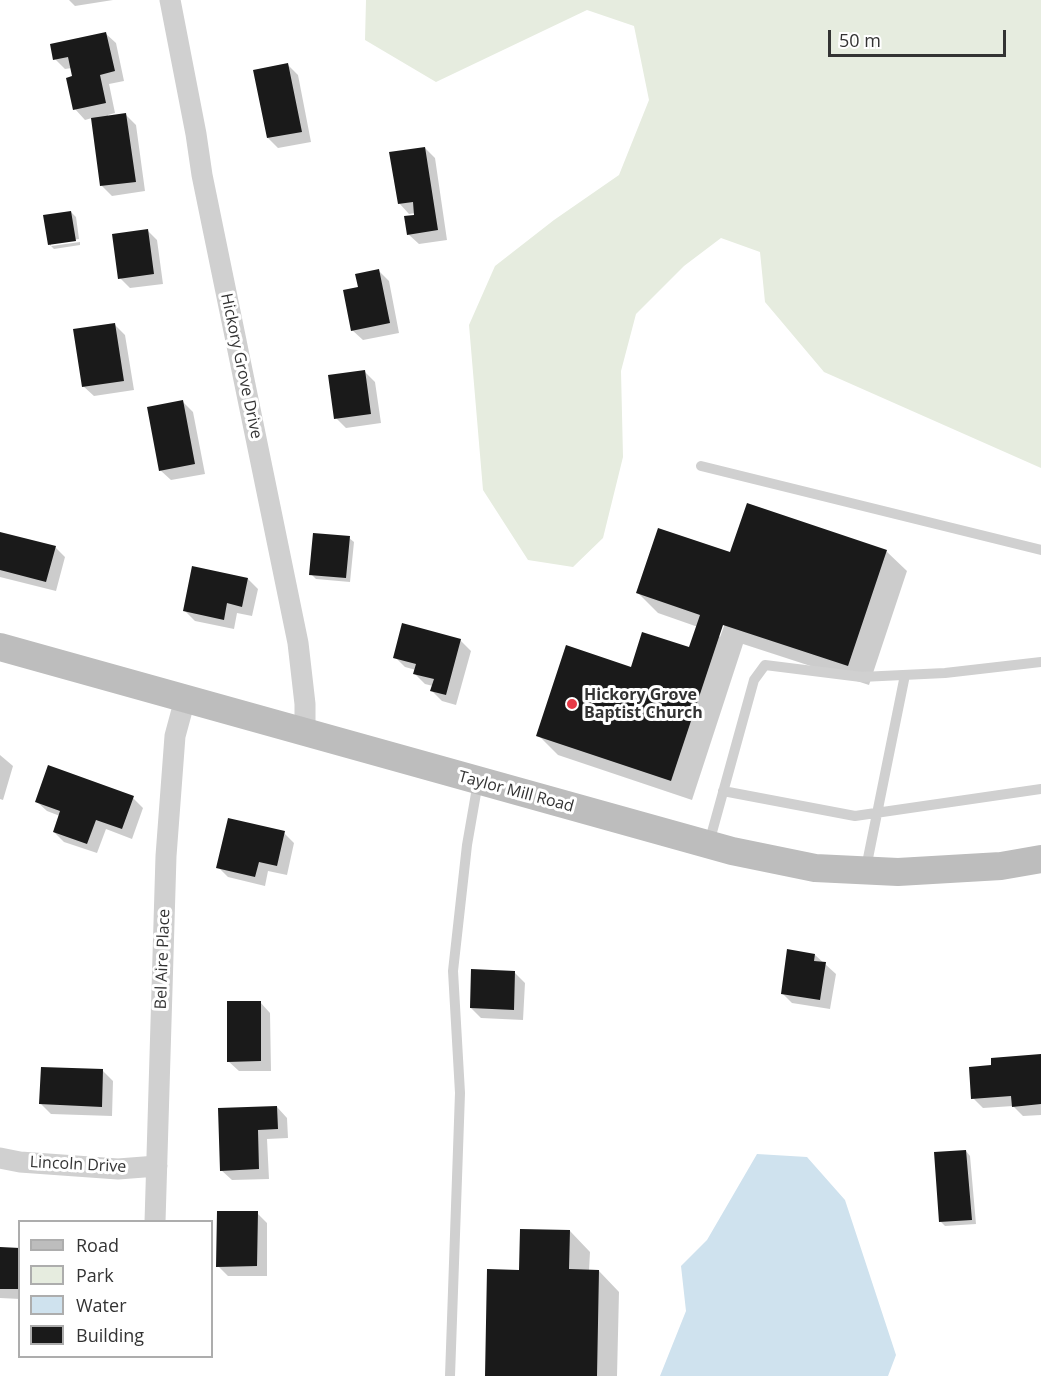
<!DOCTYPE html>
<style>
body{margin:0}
#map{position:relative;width:1041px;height:1376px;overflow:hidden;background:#fff;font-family:"Open Sans",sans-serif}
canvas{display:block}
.legend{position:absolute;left:18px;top:1220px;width:195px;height:138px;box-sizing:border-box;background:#fff;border:2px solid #adadad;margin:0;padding:8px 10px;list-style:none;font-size:18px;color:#333}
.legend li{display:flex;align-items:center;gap:12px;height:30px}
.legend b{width:30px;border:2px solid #adadad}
.scale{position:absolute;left:828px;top:30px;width:178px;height:27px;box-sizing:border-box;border:3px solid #333;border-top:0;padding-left:8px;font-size:18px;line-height:21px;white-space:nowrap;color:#333;-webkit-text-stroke:4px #fff;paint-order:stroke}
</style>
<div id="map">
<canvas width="1041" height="1376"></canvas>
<ul class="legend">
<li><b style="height:8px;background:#bdbdbd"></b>Road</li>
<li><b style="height:16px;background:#e6ecdf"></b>Park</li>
<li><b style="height:16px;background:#cfe2ee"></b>Water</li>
<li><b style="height:16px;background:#1a1a1a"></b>Building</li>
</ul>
<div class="scale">50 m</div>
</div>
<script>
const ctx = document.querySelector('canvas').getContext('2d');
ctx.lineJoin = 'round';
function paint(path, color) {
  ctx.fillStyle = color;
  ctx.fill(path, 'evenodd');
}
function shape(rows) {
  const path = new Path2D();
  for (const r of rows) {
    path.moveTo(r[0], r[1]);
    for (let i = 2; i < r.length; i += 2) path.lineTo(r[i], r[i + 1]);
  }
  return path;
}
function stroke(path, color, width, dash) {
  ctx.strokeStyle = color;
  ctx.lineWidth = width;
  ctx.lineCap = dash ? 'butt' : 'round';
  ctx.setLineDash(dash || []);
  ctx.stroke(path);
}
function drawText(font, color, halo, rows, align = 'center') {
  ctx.font = font + ' "Open Sans",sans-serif';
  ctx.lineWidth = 6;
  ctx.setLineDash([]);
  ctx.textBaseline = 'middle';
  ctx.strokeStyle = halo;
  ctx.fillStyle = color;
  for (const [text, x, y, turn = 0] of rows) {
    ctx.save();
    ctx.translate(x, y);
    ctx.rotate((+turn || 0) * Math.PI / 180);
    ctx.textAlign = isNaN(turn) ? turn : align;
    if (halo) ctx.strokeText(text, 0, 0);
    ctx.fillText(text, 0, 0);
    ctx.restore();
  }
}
const green = shape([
 [366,0,1041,0,1041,468,824,372,765,302,760,252,721,238,684,266,636,314,621,371,623,457,603,538,573,567,528,560,483,490,469,325,495,266,554,220,619,175,649,100,634,26,587,10,436,82,365,40]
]);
const water = shape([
 [757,1154,807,1157,845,1200,896,1355,888,1376,660,1376,686,1311,681,1266,707,1240]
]);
const shadow = shape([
 [69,0,113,0,75,6],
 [105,33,116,43,124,81,109,84,115,113,108,115,108,117,126,115,136,125,145,191,112,196,102,186,92,118,85,120,75,109,72,68,65,69,55,59],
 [288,65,298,75,311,142,278,148,268,138],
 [425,148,435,158,447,240,419,244,408,234,416,217,416,213,409,214,399,203],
 [71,212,76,217,79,239,51,243,51,246,49,244],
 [147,230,157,240,163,284,130,288,120,278],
 [80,242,80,245,54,249,51,246],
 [379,271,389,281,399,333,363,340,352,330,359,289],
 [115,325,125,335,134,390,94,396,83,386],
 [365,372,375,382,381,423,346,428,336,418],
 [183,402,193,412,205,474,171,480,160,470],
 [0,533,55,547,65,557,56,591,0,577],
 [349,538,354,542,350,582,316,579,311,574],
 [886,551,907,571,869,685,743,644,692,800,558,755,538,735,631,669,690,649,698,627,658,613,638,593,731,554],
 [724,617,727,618,720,637,718,635],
 [248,579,258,589,252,616,237,613,234,629,195,621,185,611],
 [460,640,471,651,456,705,442,701,432,691,433,686,425,684,415,674,416,670,405,667,395,657],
 [0,755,13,766,3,800,0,799],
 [133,798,143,808,132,839,106,829,97,853,64,842,54,832,60,816,47,811,36,801],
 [284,833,294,843,287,875,268,871,265,886,228,877,218,867],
 [815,955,836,974,830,1009,792,1003,782,993],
 [515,973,525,983,523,1020,481,1018,471,1008],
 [260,1002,270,1013,271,1071,239,1071,228,1061],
 [1041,1056,1041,1115,1023,1116,1013,1106,983,1108,973,1098,993,1067],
 [103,1071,113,1081,112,1116,51,1114,41,1104],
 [277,1107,287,1118,288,1138,267,1139,269,1179,232,1180,221,1170],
 [966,1151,970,1156,976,1224,945,1226,941,1222],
 [257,1213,267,1223,267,1276,228,1276,218,1266],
 [570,1231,590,1252,589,1271,599,1271,619,1292,617,1376,487,1376,520,1271],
 [0,1249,20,1250,20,1299,0,1298]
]);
const building = shape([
 [106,32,115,71,100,75,106,103,73,110,66,78,72,76,68,57,53,60,50,44],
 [288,63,302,132,267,138,253,70],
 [126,113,136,182,100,186,91,118],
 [425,147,438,230,407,235,404,216,414,215,413,202,398,204,389,152],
 [71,211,76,241,48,245,43,215],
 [148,229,154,274,118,279,112,234],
 [379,269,390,323,351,331,343,290,358,287,355,274],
 [115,323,124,381,82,387,73,329],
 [365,370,371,414,334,419,328,375],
 [183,400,195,464,159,471,147,407],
 [747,503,887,550,848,666,723,625,671,781,536,736,566,645,631,667,642,632,689,647,700,615,636,593,658,528,730,552],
 [0,532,56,546,46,582,0,570],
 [313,533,350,536,346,578,309,575],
 [192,566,248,578,242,607,227,603,224,620,183,611],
 [402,623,461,639,446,695,430,691,434,679,413,674,416,664,393,658],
 [48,765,134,796,122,829,96,820,87,844,53,832,60,811,35,802],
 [228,818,285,831,277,866,259,862,255,877,216,868],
 [787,949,815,954,814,961,826,962,820,1000,781,994],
 [471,969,515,971,514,1010,470,1008],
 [227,1001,261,1001,261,1061,227,1062],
 [1041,1054,1041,1104,1012,1107,1011,1096,971,1099,969,1067,991,1065,991,1058],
 [41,1067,103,1069,102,1107,39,1104],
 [277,1106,278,1129,258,1130,259,1169,220,1171,218,1108],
 [966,1150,972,1220,939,1222,934,1152],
 [217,1211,258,1211,257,1266,216,1267],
 [520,1229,570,1230,569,1269,599,1270,597,1376,485,1376,487,1269,519,1270],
 [0,1247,20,1248,20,1289,0,1289]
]);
const lane = shape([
 [701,466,1041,550],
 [723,791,855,816,1041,789],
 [709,843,754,680,765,665,861,677,945,673,1041,662],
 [866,868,905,675],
 [450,1376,460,1093,453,971,467,845,478,782]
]);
const street = shape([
 [170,0,196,134,202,175,298,643,305,704,305,733],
 [0,1158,20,1162,118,1169,157,1166],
 [155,1222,166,856,175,736,185,699]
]);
const secondary = shape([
 [0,647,732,851,815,868,898,872,1001,866,1041,859]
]);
const markers = [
 [572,704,6,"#e63946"]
];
const streetNames = [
 ["Hickory Grove Drive",241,366,78],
 ["Taylor Mill Road",516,792,15],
 ["Bel Aire Place",163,959,-88],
 ["Lincoln Drive",78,1165,3]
];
const poiNames = [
 ["Hickory Grove",584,695],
 ["Baptist Church",584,713]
];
paint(green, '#e6ecdf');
paint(water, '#cfe2ee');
paint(shadow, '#0003');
paint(building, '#1a1a1a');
stroke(lane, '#d0d0d0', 10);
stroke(street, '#d0d0d0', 21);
stroke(secondary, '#bdbdbd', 28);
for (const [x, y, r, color] of markers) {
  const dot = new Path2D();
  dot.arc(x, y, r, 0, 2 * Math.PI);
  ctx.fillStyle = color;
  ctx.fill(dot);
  stroke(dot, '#fff', 2);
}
drawText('16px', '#333', '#fff', streetNames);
drawText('bold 16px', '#333', '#fff', poiNames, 'left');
</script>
